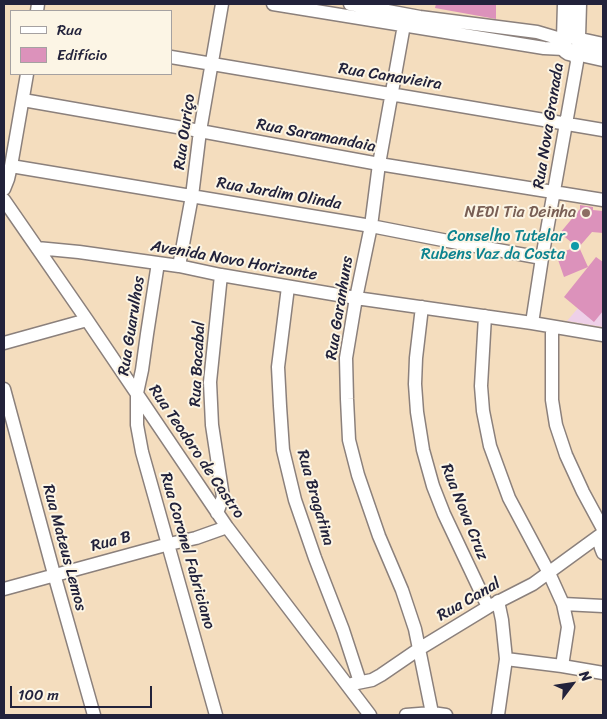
<!DOCTYPE html>
<meta charset="utf-8">
<style>
body{margin:0}
#map{position:relative;width:607px;height:719px;overflow:hidden;background:#f4ddbe;font-family:Sriracha,sans-serif}
canvas{display:block}
.frame{position:absolute;inset:0;border:5px solid #22223b;pointer-events:none}
.legend{position:absolute;left:10px;top:10px;width:162px;height:65px;box-sizing:border-box;background:#fcf5e5;border:1px solid #a5a1a1;margin:0;padding:6px 9px;list-style:none;font-size:15px;color:#22223b}
.legend li{display:flex;align-items:center;gap:10px;height:25px}
.legend b{width:25px;border:1px solid #a5a1a1}
.north{position:absolute;left:547px;top:659px;width:50px;height:50px;-webkit-text-stroke:4px #fcf5e5;paint-order:stroke;rotate:59deg;font-size:14px;font-weight:700;line-height:20px;text-align:center;color:#22223b}
.north::after{content:'';display:block;margin:auto;width:18px;height:22px;background:#22223b;clip-path:polygon(50% 0,100% 100%,50% 72%,0 100%)}
.scale{position:absolute;left:10px;top:686px;width:142px;height:22px;box-sizing:border-box;border:2px solid #22223b;border-top:0;padding-left:6px;font-size:15px;line-height:18px;white-space:nowrap;color:#22223b;-webkit-text-stroke:4px #fcf5e5;paint-order:stroke}
</style>
<div id="map">
<canvas width="607" height="719"></canvas>
<div class="frame"></div>
<ul class="legend">
<li><b style="height:6px;background:#fff"></b>Rua</li>
<li><b style="height:14px;background:#dc92bb"></b>Edifício</li>
</ul>
<div class="north">N</div>
<div class="scale">100 m</div>
</div>
<script>
const ctx = document.querySelector('canvas').getContext('2d');
ctx.lineJoin = 'round';
function paint(path, color) {
  ctx.fillStyle = color;
  ctx.fill(path, 'evenodd');
}
function shape(rows) {
  const path = new Path2D();
  for (const r of rows) {
    path.moveTo(r[0], r[1]);
    for (let i = 2; i < r.length; i += 2) path.lineTo(r[i], r[i + 1]);
  }
  return path;
}
function stroke(path, color, width, dash) {
  ctx.strokeStyle = color;
  ctx.lineWidth = width;
  ctx.lineCap = dash ? 'butt' : 'round';
  ctx.setLineDash(dash || []);
  ctx.stroke(path);
}
function drawText(font, color, halo, rows, align = 'center') {
  ctx.font = font + ' Sriracha,sans-serif';
  ctx.lineWidth = 4;
  ctx.setLineDash([]);
  ctx.textBaseline = 'middle';
  ctx.strokeStyle = halo;
  ctx.fillStyle = color;
  for (const [text, x, y, turn = 0] of rows) {
    ctx.save();
    ctx.translate(x, y);
    ctx.rotate((+turn || 0) * Math.PI / 180);
    ctx.textAlign = isNaN(turn) ? turn : align;
    if (halo) ctx.strokeText(text, 0, 0);
    ctx.fillText(text, 0, 0);
    ctx.restore();
  }
}
const built = shape([
 [603,277,603,327,567,321,578,308]
]);
const building = shape([
 [436,4,496,4,496,19,435,8],
 [580,205,593,207,593,210,603,211,603,233,592,232,579,247,588,267,564,277,556,254,577,247,560,233,580,209],
 [596,257,603,262,603,311,594,322,564,297]
]);
const minor = shape([
 [273,4,544,48,564,49],
 [350,4,420,17,537,32,564,40],
 [37,11,38,4],
 [404,25,379,164,371,226,356,298,346,358,347,399,349,440,358,475,379,536,402,590,415,629,432,713],
 [171,57,603,130],
 [23,100,200,131,379,164,603,200],
 [11,166,371,226,453,242,542,258],
 [4,189,8,179,11,166,27,74],
 [4,200,87,320,227,527,370,715],
 [37,248,79,252,179,266,221,275,356,298,532,323,603,335],
 [158,263,147,334,142,370,137,393,137,425,142,452,216,715],
 [179,266,192,196,200,131,222,4],
 [288,287,278,367,280,406,283,450,295,500,315,558,343,630,360,682],
 [422,307,416,358,415,384,417,412,423,450,433,486,444,514,488,607],
 [485,316,481,386,483,411,490,446,509,498,549,573,563,604,568,627,562,666],
 [532,323,542,258,577,62,575,52],
 [552,327,552,400,556,425,566,455,583,492,603,529],
 [4,343,87,320],
 [4,389,54,574,94,715],
 [217,513,223,497,212,425,210,382,221,275],
 [598,537,601,548,603,553],
 [4,589,169,544,196,538,227,527],
 [498,601,502,620,506,659,498,715],
 [563,604,603,606],
 [506,659,562,666,603,673],
 [352,684,372,680,381,675,419,649,488,607,533,584,603,533],
 [406,715,432,713,446,715]
]);
const major = shape([
 [577,37,578,4],
 [565,38,571,35,577,37,580,41,581,44,578,51,573,53,569,52,566,50,563,46,563,42,565,38,566,4],
 [580,41,603,46],
 [576,52,603,58]
]);
const markers = [
 [586,213,5,"#8d6e63"],
 [575,246,5,"#0f9aa8"]
];
const streetNames = [
 ["Rua Canavieira",390,77,9],
 ["Rua Nova Granada",549,126,-81],
 ["Rua Ouriço",185,132,-82],
 ["Rua Saramandaia",316,136,11],
 ["Rua Jardim Olinda",279,194,10],
 ["Avenida Novo Horizonte",234,261,10],
 ["Rua Garanhuns",340,308,-81],
 ["Rua Guarulhos",132,326,-81],
 ["Rua Bacabal",198,364,-87],
 ["Rua Teodoro de Castro",196,452,56],
 ["Rua Bragatina",315,498,74],
 ["Rua Nova Cruz",464,512,68],
 ["Rua B",111,542,-15],
 ["Rua Mateus Lemos",64,548,75],
 ["Rua Coronel Fabriciano",187,551,74],
 ["Rua Canal",469,600,-30]
];
const educationNames = [
 ["NEDI Tia Deinha",576,213]
];
const cultureNames = [
 ["Conselho Tutelar",565,237],
 ["Rubens Vaz da Costa",565,255]
];
paint(built, '#eed0e8');
paint(building, '#dc92bb');
stroke(minor, '#8b807c', 15);
stroke(major, '#8b807c', 19);
stroke(minor, '#fff', 12);
stroke(major, '#fff', 16);
for (const [x, y, r, color] of markers) {
  const dot = new Path2D();
  dot.arc(x, y, r, 0, 2 * Math.PI);
  ctx.fillStyle = color;
  ctx.fill(dot);
  stroke(dot, '#fcf5e5', 2);
}
drawText('16px', '#22223b', '#fcf5e5', streetNames);
drawText('16px', '#785e54', '#fcf5e5', educationNames, 'right');
drawText('16px', '#0d838f', '#fcf5e5', cultureNames, 'right');
</script>
